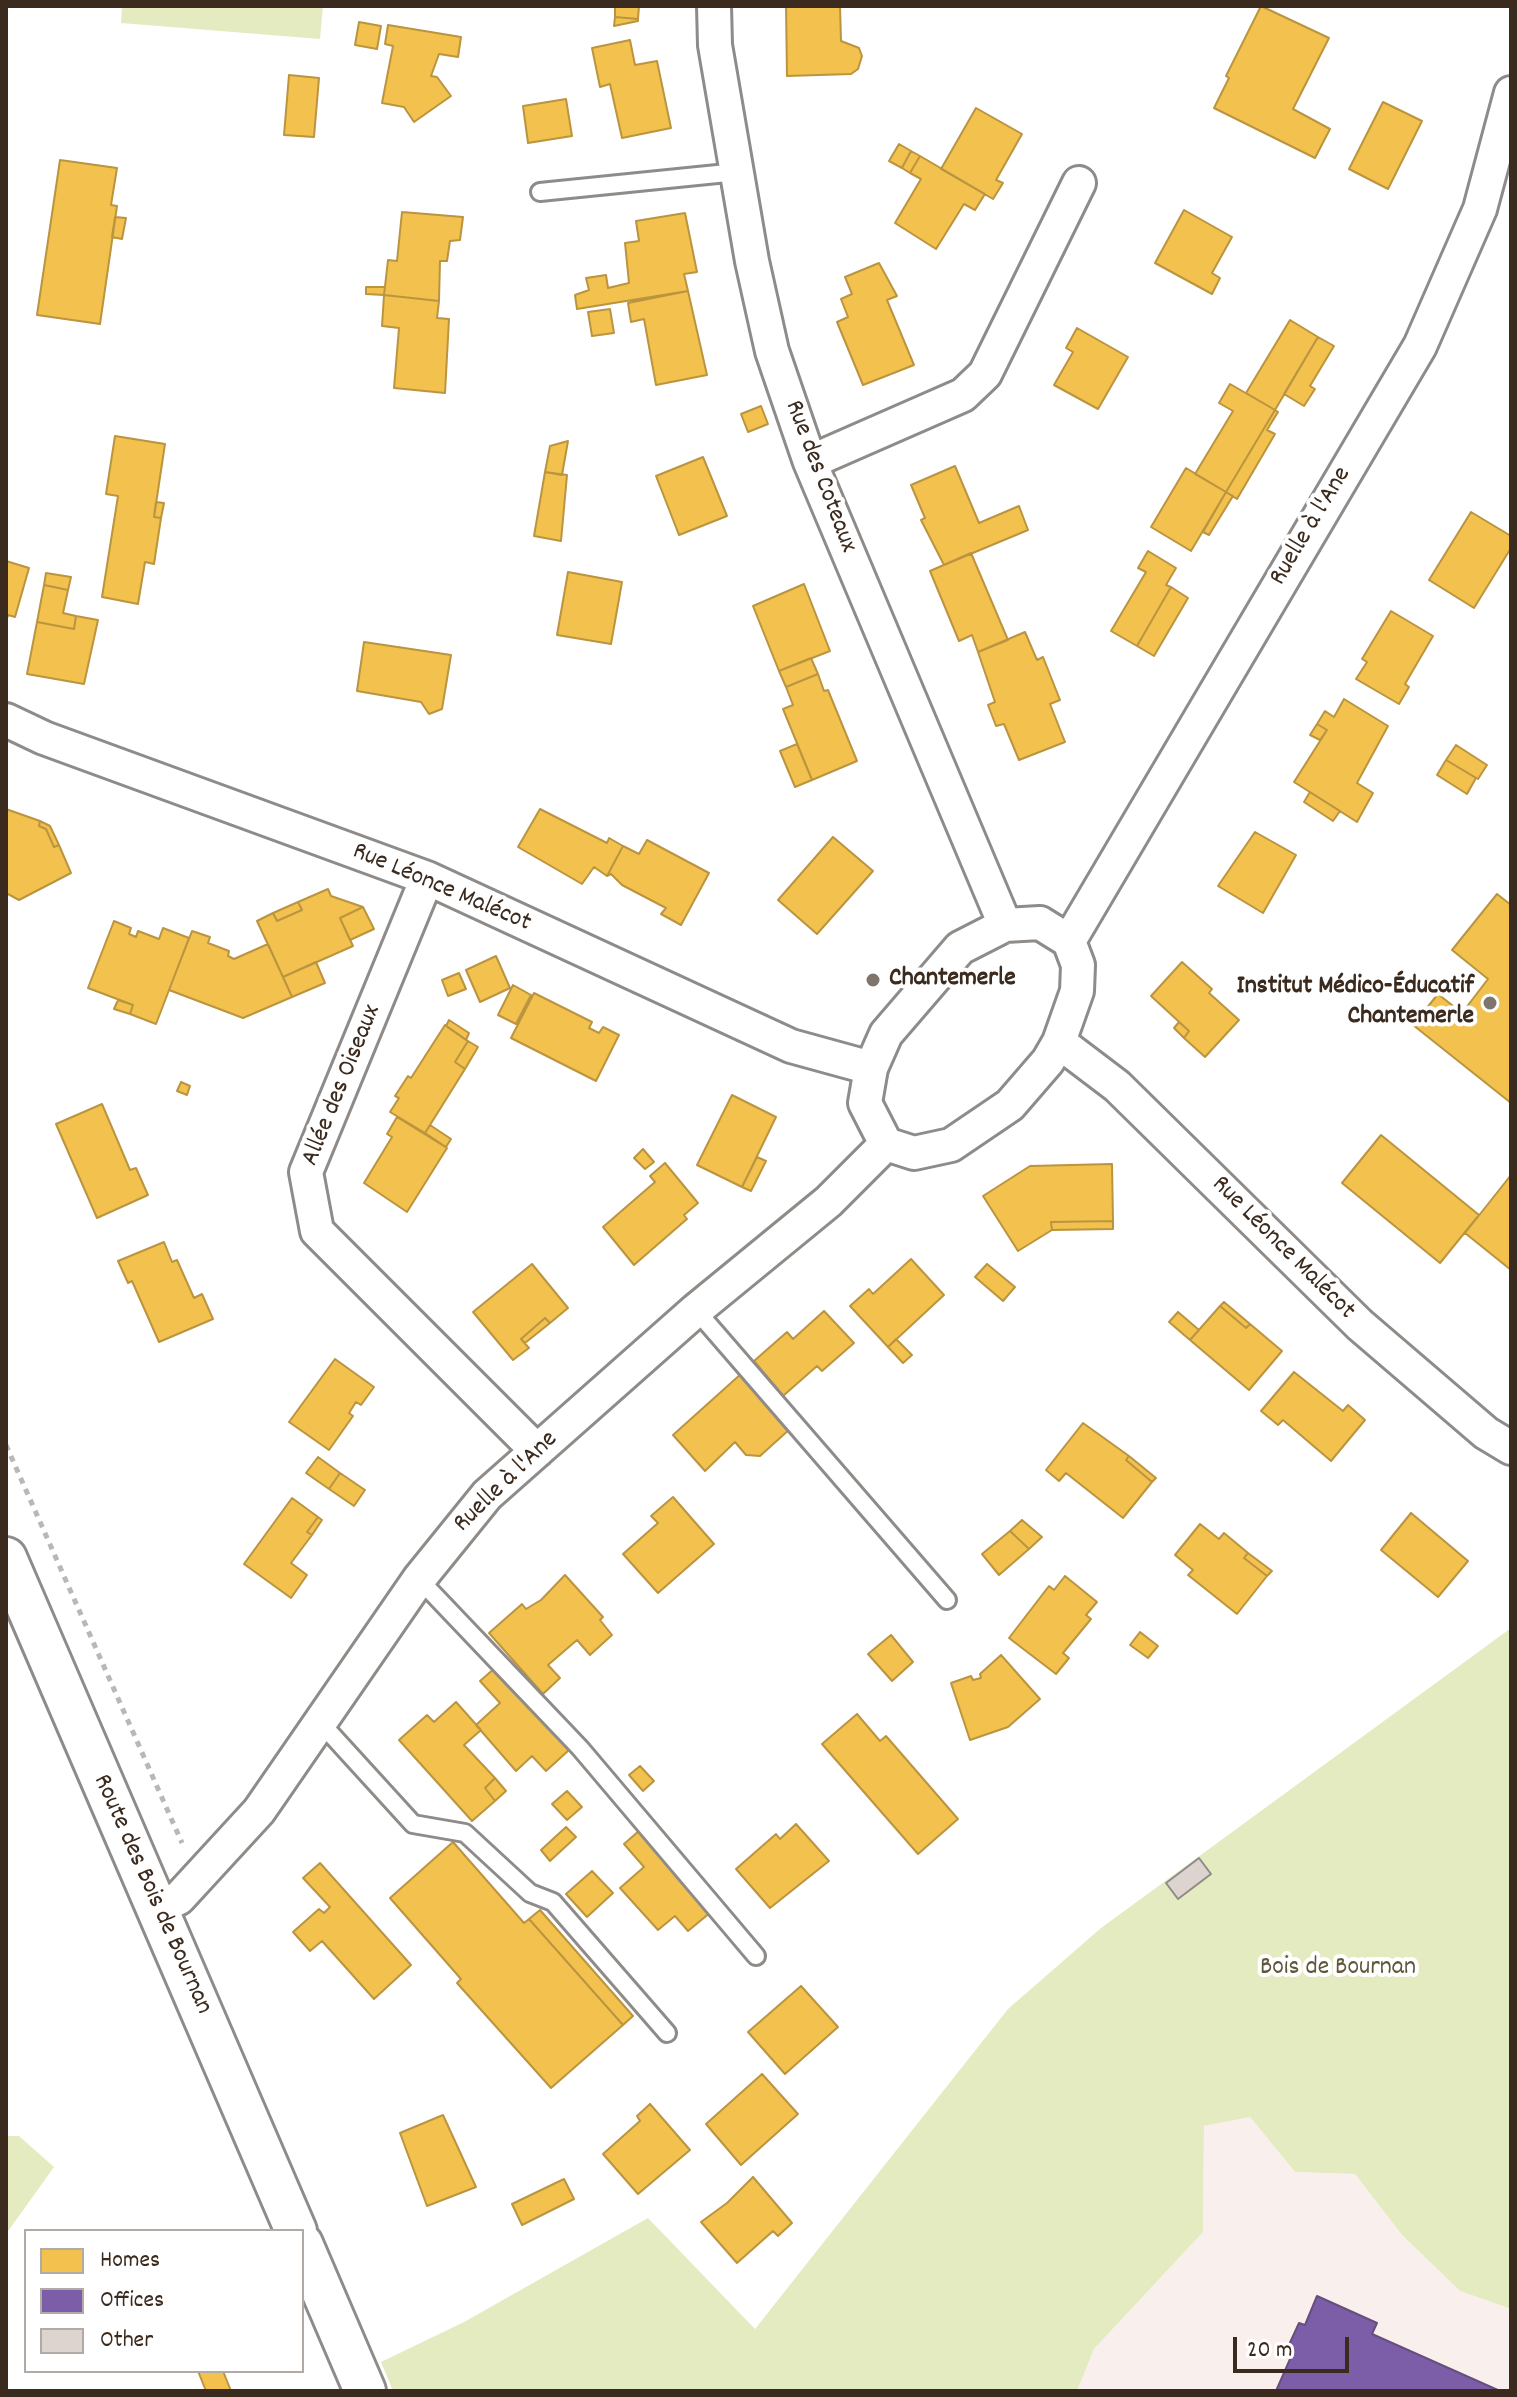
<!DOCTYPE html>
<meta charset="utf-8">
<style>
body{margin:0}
#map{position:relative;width:1517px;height:2397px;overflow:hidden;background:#fff;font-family:Dekko,sans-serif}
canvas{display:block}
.frame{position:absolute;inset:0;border:8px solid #3b2a1e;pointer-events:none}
.legend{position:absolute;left:24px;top:2229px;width:280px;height:144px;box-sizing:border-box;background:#fff;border:2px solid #b1aaa5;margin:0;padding:10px 14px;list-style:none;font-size:24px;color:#3b2a1e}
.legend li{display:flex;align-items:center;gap:16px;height:40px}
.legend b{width:40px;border:2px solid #b1aaa5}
.scale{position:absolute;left:1233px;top:2337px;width:116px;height:36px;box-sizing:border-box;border:4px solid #3b2a1e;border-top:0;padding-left:10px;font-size:24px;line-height:28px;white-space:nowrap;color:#3b2a1e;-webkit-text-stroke:6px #fff;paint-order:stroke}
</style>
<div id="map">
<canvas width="1517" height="2397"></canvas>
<div class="frame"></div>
<ul class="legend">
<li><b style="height:22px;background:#f2c14e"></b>Homes</li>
<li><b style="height:22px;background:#7b5ea7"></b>Offices</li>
<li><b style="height:22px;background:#ddd3cf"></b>Other</li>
</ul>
<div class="scale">20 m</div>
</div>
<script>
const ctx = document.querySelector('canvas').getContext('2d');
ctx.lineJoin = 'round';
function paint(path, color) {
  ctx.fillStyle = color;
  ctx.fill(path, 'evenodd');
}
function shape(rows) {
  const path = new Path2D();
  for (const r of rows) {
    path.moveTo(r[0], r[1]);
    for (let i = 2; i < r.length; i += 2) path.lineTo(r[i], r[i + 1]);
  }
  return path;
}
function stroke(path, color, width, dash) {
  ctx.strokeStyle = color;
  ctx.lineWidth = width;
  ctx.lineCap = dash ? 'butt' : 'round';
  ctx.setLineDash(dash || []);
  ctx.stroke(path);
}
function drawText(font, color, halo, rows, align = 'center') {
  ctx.font = font + ' Dekko,sans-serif';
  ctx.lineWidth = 8;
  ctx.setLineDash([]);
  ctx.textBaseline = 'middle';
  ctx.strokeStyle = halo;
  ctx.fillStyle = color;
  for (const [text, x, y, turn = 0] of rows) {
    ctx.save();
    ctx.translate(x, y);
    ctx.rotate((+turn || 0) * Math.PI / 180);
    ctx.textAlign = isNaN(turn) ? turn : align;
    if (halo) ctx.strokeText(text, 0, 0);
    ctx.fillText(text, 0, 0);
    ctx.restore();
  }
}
const built = shape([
 [1250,2117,1295,2172,1355,2174,1402,2235,1460,2291,1511,2309,1511,2391,1077,2391,1094,2349,1203,2232,1204,2126]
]);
const green = shape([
 [122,6,323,6,320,39,121,23],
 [1511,1628,1511,2309,1460,2291,1402,2235,1355,2174,1295,2172,1250,2117,1204,2126,1203,2232,1094,2349,1077,2391,393,2391,381,2362,464,2322,648,2218,755,2329,1008,2009,1101,1928],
 [6,2136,19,2136,54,2167,6,2234]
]);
const homes = shape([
 [615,6,639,6,638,19,615,17,615,6],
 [786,6,840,6,841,41,859,48,862,56,858,69,851,74,787,76,786,6],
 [1261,6,1329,38,1293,109,1330,129,1315,158,1214,108,1229,78,1226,76,1261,6],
 [615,17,638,19,638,21,614,26,615,17],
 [359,22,381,26,377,49,355,45,359,22],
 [388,25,461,37,458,57,439,54,431,76,437,77,451,96,414,122,404,107,382,103,393,46,385,44,388,25],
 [630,40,635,65,657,61,671,128,622,138,610,84,600,87,592,48,630,40],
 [289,75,319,78,314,137,284,135,289,75],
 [566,99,572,136,528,143,523,106,566,99],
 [1383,102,1422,121,1388,189,1349,169,1383,102],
 [976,108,1022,134,996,180,1003,183,993,199,941,169,976,108],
 [899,144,911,151,902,168,889,161,899,144],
 [911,151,920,156,910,173,902,168,911,151],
 [920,156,985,194,975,210,964,204,936,249,895,223,921,179,910,173,920,156],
 [60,160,117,168,111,205,117,206,100,324,37,315,60,160],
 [1184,210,1232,237,1212,273,1220,278,1212,294,1155,263,1184,210],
 [402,212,463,217,460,240,450,241,447,261,440,261,439,301,384,295,388,260,397,261,402,212],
 [685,213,697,272,684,274,688,291,577,309,575,295,589,290,586,278,606,275,608,288,629,283,625,243,639,241,636,221,685,213],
 [115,217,126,218,122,239,112,237,115,217],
 [879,263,897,296,887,300,914,365,863,385,837,322,848,317,841,299,852,294,845,277,879,263],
 [366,287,385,287,384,295,366,294,366,287],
 [688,291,707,375,656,385,644,319,631,322,628,303,688,291],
 [384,295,439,301,437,318,449,319,445,393,394,388,399,328,382,326,384,295],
 [610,309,614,333,592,336,588,312,610,309],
 [1290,320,1318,337,1275,410,1246,393,1290,320],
 [1077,328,1128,357,1098,409,1054,385,1073,352,1066,348,1077,328],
 [1318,337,1334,346,1310,386,1315,389,1304,406,1284,394,1318,337],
 [1230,384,1275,410,1226,492,1195,474,1233,411,1219,403,1230,384],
 [761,406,768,424,748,432,741,414,761,406],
 [1275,410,1278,412,1267,430,1275,434,1237,499,1226,492,1275,410],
 [115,436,165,444,154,517,161,518,154,564,145,562,138,604,102,597,118,496,106,494,115,436],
 [568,441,562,475,545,472,550,446,568,441],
 [703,457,727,516,679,535,656,476,703,457],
 [955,466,979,523,1019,506,1028,530,944,565,921,520,925,518,911,485,955,466],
 [1186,468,1226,492,1191,551,1151,527,1186,468],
 [545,472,567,475,561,541,534,536,545,472],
 [1226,492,1233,496,1209,535,1203,532,1226,492],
 [156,502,164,503,161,518,154,517,156,502],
 [1471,512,1511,536,1511,548,1474,608,1429,580,1471,512],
 [1148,551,1176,568,1166,585,1171,587,1137,646,1111,631,1146,572,1138,568,1148,551],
 [971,553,1008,640,978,652,972,635,959,641,930,571,971,553],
 [6,561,29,568,15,617,8,615,6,622,6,561],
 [568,572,622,582,611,644,557,635,568,572],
 [46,573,71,577,68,590,44,585,46,573],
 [804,584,830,651,779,671,753,606,804,584],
 [44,585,68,590,63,613,76,616,74,629,37,622,44,585],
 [1171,587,1188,598,1154,656,1137,646,1171,587],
 [1391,611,1433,636,1405,684,1409,687,1399,704,1356,679,1367,662,1362,659,1391,611],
 [76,616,98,620,84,684,27,674,37,622,74,629,76,616],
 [1025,632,1037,660,1043,657,1060,700,1050,704,1065,742,1019,760,1004,724,996,726,988,705,995,702,978,652,1025,632],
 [364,642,451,655,442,709,429,714,421,702,357,691,364,642],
 [811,658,818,674,786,687,779,671,811,658],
 [818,674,824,691,828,690,857,761,812,780,783,709,793,705,786,687,818,674],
 [1344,699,1388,726,1357,783,1373,793,1357,822,1294,782,1327,730,1317,724,1325,711,1334,717,1344,699],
 [1317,724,1327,730,1320,740,1310,735,1317,724],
 [797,744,812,780,795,787,780,751,797,744],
 [1456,745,1487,765,1478,779,1446,760,1456,745],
 [1446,760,1476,778,1467,794,1437,775,1446,760],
 [1310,792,1340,811,1333,821,1304,802,1310,792],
 [6,809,40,821,39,826,46,829,54,847,59,845,71,873,19,900,6,893,6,809],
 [540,809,607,843,609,838,623,846,607,876,594,867,582,884,518,847,540,809],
 [40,821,50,826,59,845,54,847,46,829,39,826,40,821],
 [1255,832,1296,855,1263,913,1218,886,1255,832],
 [833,837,873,871,817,934,778,900,833,837],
 [647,840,709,873,681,925,661,914,666,908,622,885,611,874,607,876,623,846,639,854,647,840],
 [328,889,331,896,363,907,340,918,353,946,283,977,257,921,273,913,277,921,302,910,298,902,328,889],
 [1497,894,1511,905,1511,1103,1413,1025,1438,994,1462,1013,1488,979,1452,950,1497,894],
 [298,902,302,910,277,921,273,913,298,902],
 [363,907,374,929,350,940,340,918,363,907],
 [114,921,131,928,129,934,136,937,138,931,159,939,163,928,189,938,156,1024,130,1014,133,1005,88,988,114,921],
 [192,931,210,937,208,943,229,951,228,956,234,959,268,944,292,997,243,1018,169,990,192,931],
 [496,956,510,988,480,1002,466,970,496,956],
 [316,962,325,983,292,997,283,977,316,962],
 [1182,962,1212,989,1209,993,1239,1020,1205,1057,1184,1038,1189,1031,1151,996,1182,962],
 [459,973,466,989,448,996,442,980,459,973],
 [513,985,531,995,516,1024,498,1015,513,985],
 [534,993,592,1022,589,1028,599,1033,603,1027,619,1035,596,1081,511,1038,534,993],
 [118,1000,133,1005,130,1014,114,1009,118,1000],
 [449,1020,469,1033,466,1040,446,1026,449,1020],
 [1179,1022,1189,1031,1184,1038,1174,1028,1179,1022],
 [445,1025,468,1041,455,1062,465,1069,425,1133,390,1112,399,1098,395,1096,408,1076,411,1078,445,1025],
 [468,1041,478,1047,465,1069,455,1062,468,1041],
 [181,1082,190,1086,187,1095,177,1091,181,1082],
 [732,1095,776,1117,742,1187,697,1165,732,1095],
 [102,1104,130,1170,136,1168,148,1195,97,1218,56,1124,102,1104],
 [397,1117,447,1148,407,1212,364,1183,392,1137,387,1134,397,1117],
 [430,1125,451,1139,446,1147,425,1133,430,1125],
 [1381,1135,1479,1215,1440,1263,1342,1183,1381,1135],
 [643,1149,654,1162,645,1169,634,1158,643,1149],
 [757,1157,766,1161,751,1191,742,1187,757,1157],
 [665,1163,698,1203,684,1215,687,1219,634,1265,603,1227,655,1182,650,1176,665,1163],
 [1112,1164,1113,1221,1051,1222,1052,1230,1018,1251,983,1196,1030,1166,1112,1164],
 [1511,1175,1511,1270,1465,1233,1511,1175],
 [1113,1221,1113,1229,1052,1230,1051,1222,1113,1221],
 [164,1242,172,1262,177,1260,194,1298,202,1294,213,1319,159,1342,132,1281,128,1283,118,1261,164,1242],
 [911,1259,944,1295,888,1347,850,1306,869,1289,873,1294,911,1259],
 [532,1264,568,1308,550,1323,545,1318,521,1339,529,1348,513,1360,473,1312,532,1264],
 [987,1264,1015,1287,1003,1301,975,1277,987,1264],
 [1224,1302,1250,1324,1246,1328,1220,1306,1224,1302],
 [1220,1306,1246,1328,1250,1324,1282,1351,1249,1390,1190,1340,1220,1306],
 [824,1311,854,1343,822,1371,817,1366,783,1396,754,1361,787,1332,793,1339,824,1311],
 [1178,1312,1199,1330,1190,1340,1169,1322,1178,1312],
 [545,1318,550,1323,525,1343,521,1339,545,1318],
 [896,1339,912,1355,903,1363,888,1347,896,1339],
 [335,1359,374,1387,361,1405,356,1402,349,1413,353,1416,329,1450,289,1422,335,1359],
 [1294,1372,1343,1411,1348,1405,1365,1420,1331,1461,1283,1420,1278,1425,1261,1411,1294,1372],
 [742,1373,791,1428,760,1456,746,1455,735,1442,705,1471,673,1435,742,1373],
 [1083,1423,1129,1456,1126,1460,1152,1482,1123,1518,1066,1473,1059,1481,1046,1470,1083,1423],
 [1129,1456,1156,1478,1152,1482,1126,1460,1129,1456],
 [318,1457,340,1473,329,1489,306,1473,318,1457],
 [340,1473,365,1490,354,1506,329,1489,340,1473],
 [673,1497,714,1544,658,1593,623,1554,658,1523,651,1516,673,1497],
 [292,1498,318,1517,307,1532,312,1535,291,1563,307,1575,291,1598,244,1564,292,1498],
 [1411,1513,1468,1561,1438,1597,1381,1550,1411,1513],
 [318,1517,322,1520,312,1535,307,1532,318,1517],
 [1022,1520,1042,1537,1029,1549,1010,1531,1022,1520],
 [1200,1524,1219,1539,1224,1533,1248,1553,1244,1558,1267,1576,1237,1614,1188,1575,1193,1570,1175,1555,1200,1524],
 [1010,1531,1029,1549,999,1575,982,1554,1010,1531],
 [1248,1553,1272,1571,1267,1576,1244,1558,1248,1553],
 [565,1575,603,1617,600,1620,612,1635,590,1655,577,1640,548,1665,560,1678,543,1694,489,1633,522,1604,526,1609,541,1600,565,1575],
 [1065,1576,1097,1602,1086,1615,1091,1619,1063,1653,1069,1658,1056,1674,1009,1638,1049,1586,1054,1590,1065,1576],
 [1140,1632,1158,1646,1148,1658,1130,1645,1140,1632],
 [891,1635,913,1662,892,1681,868,1654,891,1635],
 [1001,1655,1040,1699,1008,1727,970,1740,951,1683,971,1676,973,1680,981,1678,980,1674,1001,1655],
 [496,1667,569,1750,546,1771,532,1756,516,1771,476,1725,500,1703,480,1681,496,1667],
 [456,1702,481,1730,464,1745,495,1778,485,1788,495,1801,472,1821,399,1740,427,1715,434,1722,456,1702],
 [857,1714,880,1741,886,1736,958,1819,918,1854,822,1744,857,1714],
 [640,1766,654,1781,643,1791,629,1775,640,1766],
 [495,1778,506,1791,495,1801,485,1788,495,1778],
 [567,1791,582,1807,567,1820,552,1804,567,1791],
 [796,1824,829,1861,770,1908,736,1869,776,1834,780,1839,796,1824],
 [566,1827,576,1837,550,1861,541,1850,566,1827],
 [640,1830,711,1912,688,1931,675,1916,658,1930,620,1888,644,1867,624,1844,640,1830],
 [453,1842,524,1923,529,1919,623,2025,551,2088,457,1983,461,1979,390,1898,453,1842],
 [320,1863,411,1965,374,1999,322,1941,310,1951,293,1932,319,1909,324,1913,330,1907,303,1878,320,1863],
 [592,1871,613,1893,587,1917,566,1894,592,1871],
 [540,1910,633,2016,623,2025,529,1919,540,1910],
 [801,1986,838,2027,785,2074,748,2032,801,1986],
 [762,2074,798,2114,741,2165,706,2124,762,2074],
 [650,2104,690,2150,638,2194,603,2154,640,2121,637,2116,650,2104],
 [443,2115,476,2187,427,2206,400,2133,443,2115],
 [753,2177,792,2223,778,2236,773,2231,737,2263,701,2222,727,2203,753,2177],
 [564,2179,574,2199,522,2225,512,2204,564,2179],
 [198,2371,223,2371,231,2391,206,2391,198,2371]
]);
const offices = shape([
 [1317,2296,1377,2323,1372,2334,1500,2391,1276,2391,1294,2350,1288,2347,1299,2323,1305,2325,1317,2296]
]);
const building = shape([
 [1199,1858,1211,1874,1178,1899,1166,1883,1199,1858]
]);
const path = shape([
 [6,1445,182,1843]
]);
const service = shape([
 [540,192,737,172],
 [696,1310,947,1600],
 [419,1579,580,1748,756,1956],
 [320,1722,413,1824,465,1833,530,1893,553,1902,667,2033]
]);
const minor = shape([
 [714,6,715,45,752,261,772,351,810,462,1005,925],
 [810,462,963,395,985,374,1079,183],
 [6,720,44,738,427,878,791,1046,871,1068],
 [427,878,306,1172,317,1231,537,1451],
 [1040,923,1069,941,1078,965,1077,991,1059,1042,1048,1061,1010,1105,951,1145,914,1153,886,1144,865,1103,871,1068,886,1034,960,948,1005,925,1040,923],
 [1069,941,1420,346,1480,209,1511,93],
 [1059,1042,1117,1086,1360,1325,1486,1433,1511,1448],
 [156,1909,179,1898,259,1811,419,1579,487,1495,696,1310,829,1201,886,1144]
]);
const tertiary = shape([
 [6,1558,296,2231],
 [302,2244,365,2391]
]);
const markers = [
 [873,980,8,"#80756d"],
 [1490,1003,8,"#80756d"]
];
const streetNames = [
 ["Rue des Coteaux",819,477,69],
 ["Ruelle à l'Ane",1312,527,-59],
 ["Rue Léonce Malécot",441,889,23],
 ["Allée des Oiseaux",343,1086,-68],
 ["Rue Léonce Malécot",1282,1249,45],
 ["Ruelle à l'Ane",507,1483,-44],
 ["Route des Bois de Bournan",151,1895,66]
];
const poiNames = [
 ["Chantemerle",889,980],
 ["Institut Médico-Éducatif",1474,988,"right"],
 ["Chantemerle",1474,1018,"right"]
];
const parkNames = [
 ["Bois de Bournan",1338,1969]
];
paint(built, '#f9f0ed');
paint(green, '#e5ebc1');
paint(homes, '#f2c14e');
stroke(homes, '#bb9440', 2);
paint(offices, '#7b5ea7');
stroke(offices, '#684e7e', 2);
paint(building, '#ddd3cf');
stroke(building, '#8e8b88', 2);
stroke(service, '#8e8b88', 22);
stroke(minor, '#8e8b88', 38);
stroke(tertiary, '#8e8b88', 46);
stroke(path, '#b9b8b6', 5, [6, 6]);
stroke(service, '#fff', 16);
stroke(minor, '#fff', 32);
stroke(tertiary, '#fff', 40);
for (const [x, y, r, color] of markers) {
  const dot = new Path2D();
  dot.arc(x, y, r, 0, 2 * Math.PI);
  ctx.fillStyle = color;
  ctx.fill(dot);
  stroke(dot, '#fff', 3);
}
drawText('26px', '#3b2a1e', '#fff', streetNames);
drawText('bold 26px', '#3b2a1e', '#fff', poiNames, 'left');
drawText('26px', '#60563a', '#fff', parkNames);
</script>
